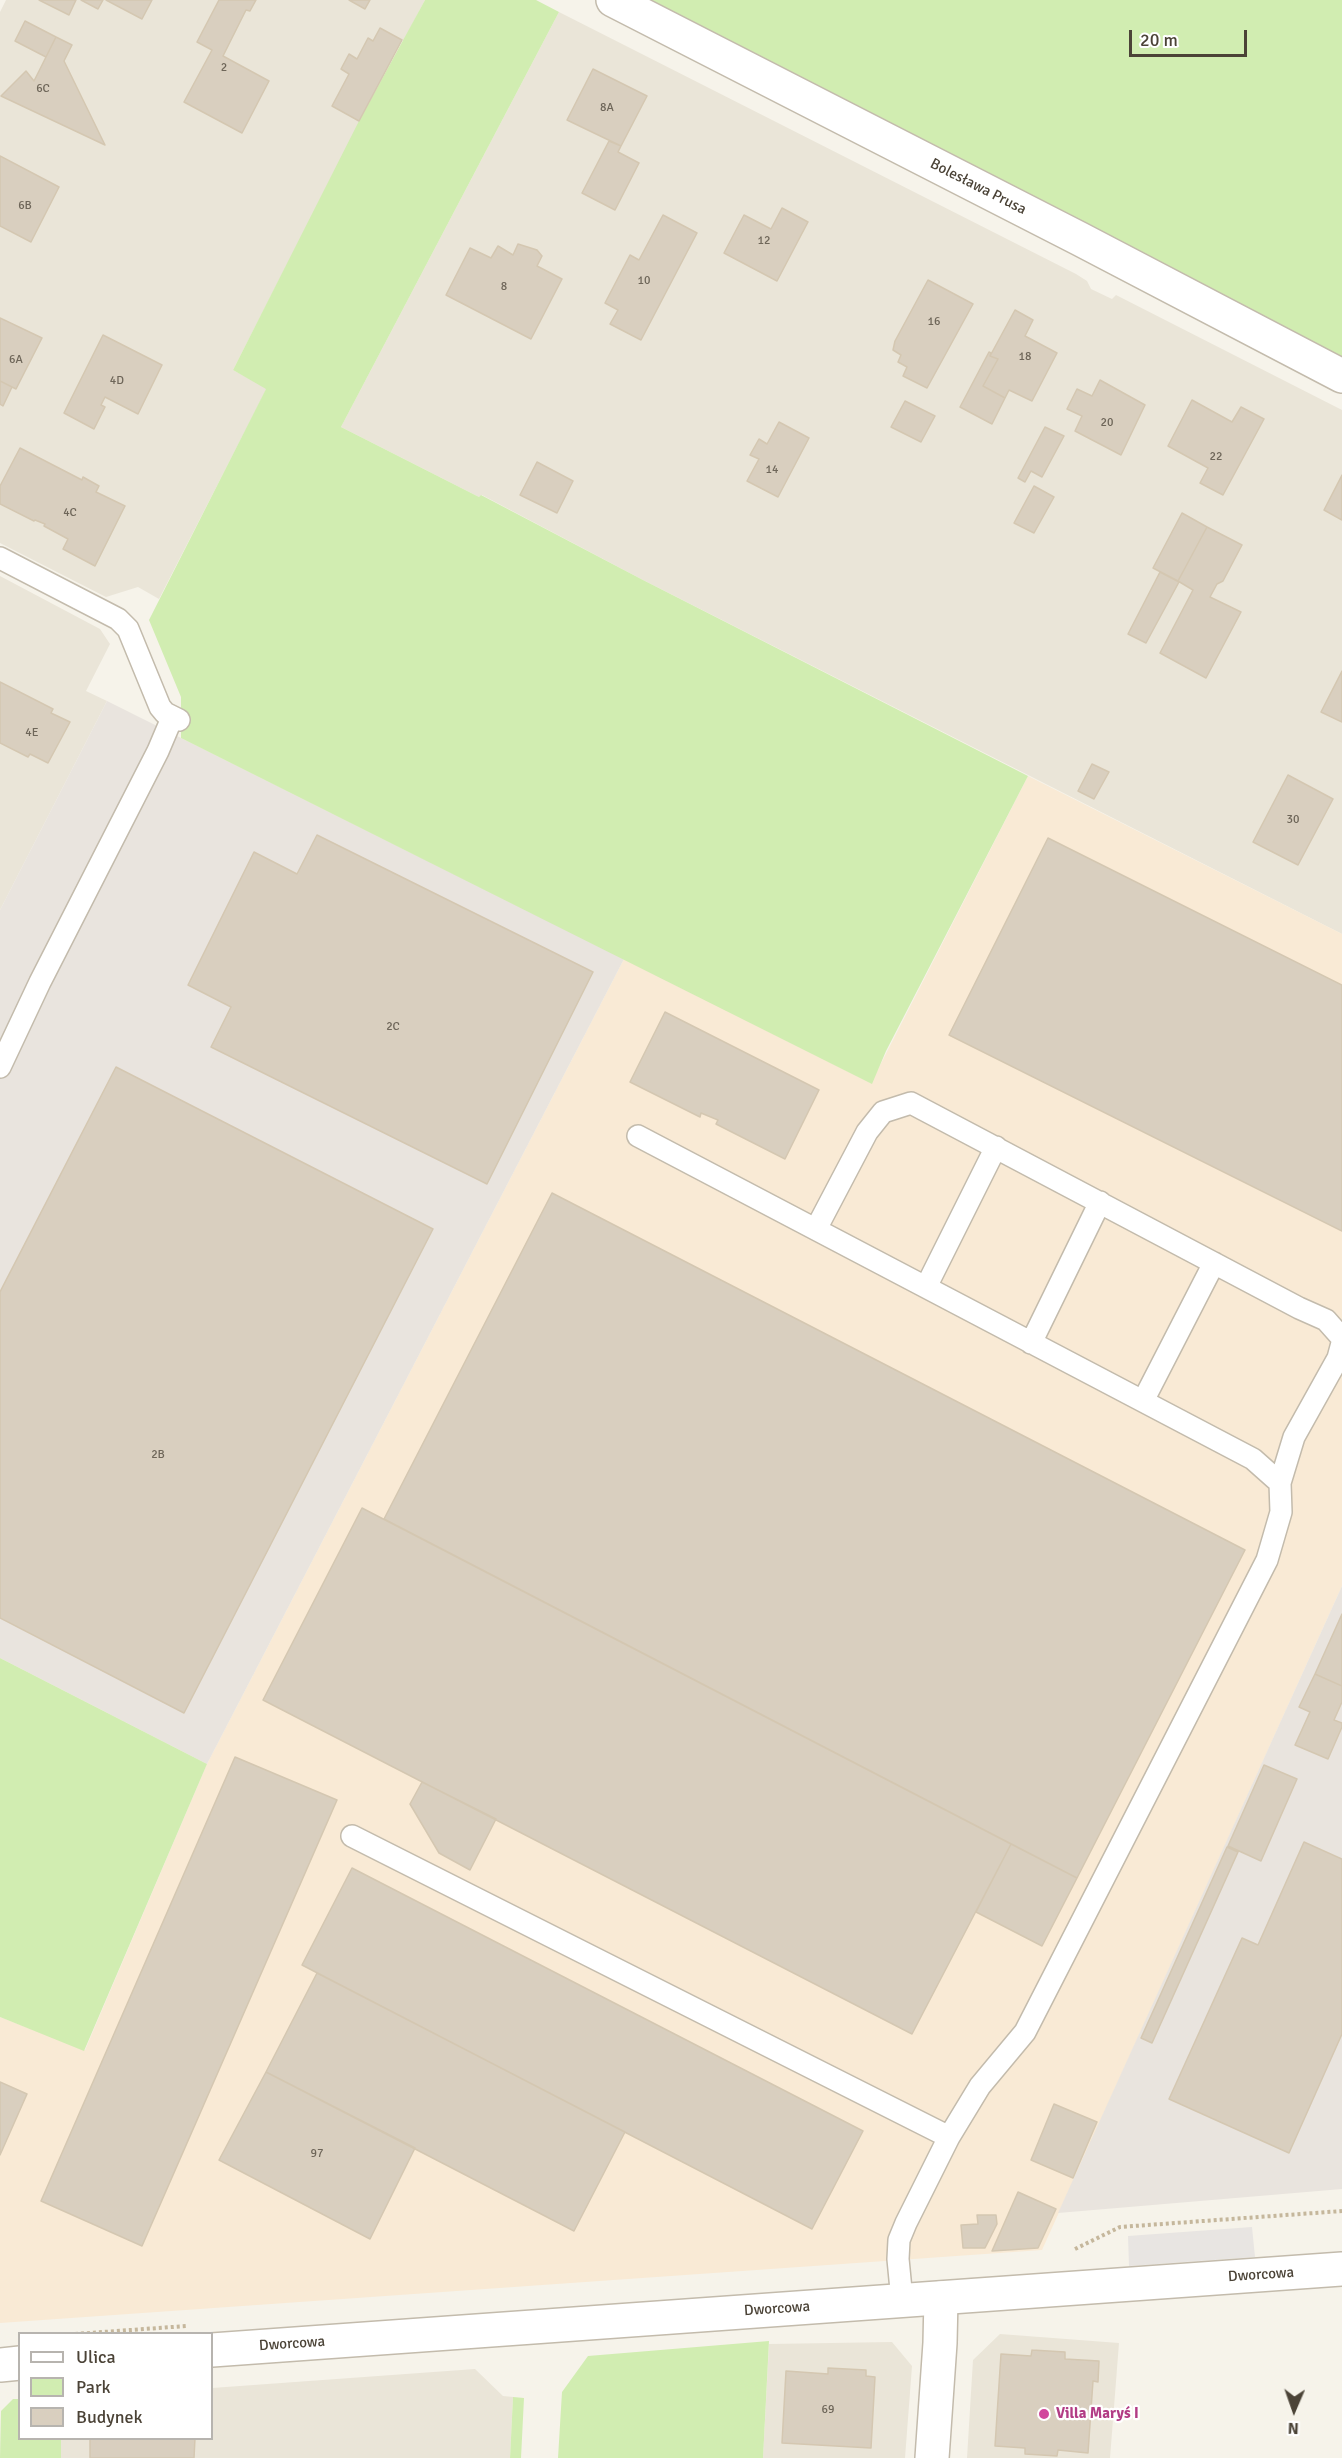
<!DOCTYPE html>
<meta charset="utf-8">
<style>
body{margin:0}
#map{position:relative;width:1342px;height:2458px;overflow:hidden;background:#f6f3ea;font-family:Signika,sans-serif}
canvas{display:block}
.legend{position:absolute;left:18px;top:2332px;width:195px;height:108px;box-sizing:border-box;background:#fff;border:2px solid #b7b4af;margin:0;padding:8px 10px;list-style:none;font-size:18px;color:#4b4337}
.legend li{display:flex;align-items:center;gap:12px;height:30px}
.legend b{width:30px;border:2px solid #b7b4af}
.north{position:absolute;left:1264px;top:2380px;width:60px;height:60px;-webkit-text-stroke:4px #fff;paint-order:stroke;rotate:182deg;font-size:16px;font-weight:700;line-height:24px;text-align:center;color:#4b4337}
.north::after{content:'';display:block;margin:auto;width:21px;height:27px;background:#4b4337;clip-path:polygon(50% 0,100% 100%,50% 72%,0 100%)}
.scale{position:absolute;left:1129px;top:30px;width:118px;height:27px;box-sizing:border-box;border:3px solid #4b4337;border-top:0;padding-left:8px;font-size:18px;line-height:21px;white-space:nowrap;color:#4b4337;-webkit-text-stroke:4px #fff;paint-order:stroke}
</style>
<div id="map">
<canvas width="1342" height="2458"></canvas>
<ul class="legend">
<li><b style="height:8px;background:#fff"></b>Ulica</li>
<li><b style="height:16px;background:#d1edb1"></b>Park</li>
<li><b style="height:16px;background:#d9cfbf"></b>Budynek</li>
</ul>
<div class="north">N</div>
<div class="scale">20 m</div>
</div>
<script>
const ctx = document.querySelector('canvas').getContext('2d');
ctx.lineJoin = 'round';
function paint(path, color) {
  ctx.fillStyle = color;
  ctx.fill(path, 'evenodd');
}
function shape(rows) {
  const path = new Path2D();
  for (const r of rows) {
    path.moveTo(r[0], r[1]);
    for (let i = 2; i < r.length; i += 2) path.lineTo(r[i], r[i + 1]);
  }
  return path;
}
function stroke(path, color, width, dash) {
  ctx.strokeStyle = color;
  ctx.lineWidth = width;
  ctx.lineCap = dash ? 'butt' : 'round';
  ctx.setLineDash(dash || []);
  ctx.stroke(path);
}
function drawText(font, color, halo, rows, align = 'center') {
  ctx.font = font + ' Signika,sans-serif';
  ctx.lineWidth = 4.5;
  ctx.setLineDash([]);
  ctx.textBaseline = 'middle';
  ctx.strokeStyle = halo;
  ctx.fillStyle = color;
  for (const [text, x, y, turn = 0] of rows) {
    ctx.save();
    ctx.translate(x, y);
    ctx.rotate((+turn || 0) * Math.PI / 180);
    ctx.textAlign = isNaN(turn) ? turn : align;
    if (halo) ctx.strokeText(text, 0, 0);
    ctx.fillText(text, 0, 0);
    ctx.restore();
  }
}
const residential = shape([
 [6,0,425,0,404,40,402,40,233,370,267,388,159,599,138,587,106,597,0,543,0,12],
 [559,12,1076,274,1087,281,1091,289,1112,299,1116,295,1342,410,1342,934,643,580,482,495,479,497,341,427],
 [0,576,100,629,110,644,86,691,107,701,0,910],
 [1000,2334,1119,2343,1110,2458,967,2458,973,2360],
 [892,2342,912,2366,905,2458,763,2458,769,2344],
 [475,2369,503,2396,513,2397,510,2458,61,2458,61,2439,212,2438,212,2388]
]);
const commercial = shape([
 [1028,776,1342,934,1342,1586,1042,2250,0,2323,0,2017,85,2050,207,1764,624,959,871,1083]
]);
const industrial = shape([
 [107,701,624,959,207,1764,0,1658,0,910],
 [1342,1586,1342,2189,1058,2213]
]);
const green = shape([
 [425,0,536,0,559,12,341,427,479,497,481,495,643,580,1028,776,886,1051,872,1084,181,738,181,697,149,620,266,389,233,370,359,121],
 [649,0,1342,0,1342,359,1087,223],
 [0,1658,207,1764,84,2051,0,2017],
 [769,2341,763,2458,558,2458,562,2392,588,2356],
 [513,2397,524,2398,521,2458,510,2458],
 [13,2399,19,2399,20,2438,61,2439,61,2458,0,2458,1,2411]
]);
const parking = shape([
 [1252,2227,1255,2257,1129,2266,1128,2236]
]);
const building = shape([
 [39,0,76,0,69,15,39,0],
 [81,0,103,0,98,9,81,0],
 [106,0,152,0,142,19,106,0],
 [219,0,256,0,250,11,246,10,223,56,269,81,242,133,184,102,212,50,197,42,219,0],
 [349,0,370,0,365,9,349,0],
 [25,21,56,37,46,57,15,41,25,21],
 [380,28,402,40,359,121,332,106,349,74,341,69,349,54,357,59,368,38,373,41,380,28],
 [56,37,72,45,64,61,105,145,1,96,26,71,34,81,56,37],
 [593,69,647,96,621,146,567,120,593,69],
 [609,141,621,146,618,152,639,163,615,210,582,193,609,141],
 [0,156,59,187,31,242,0,226,0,156],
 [782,208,808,222,777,281,724,253,744,215,771,229,782,208],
 [663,215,697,233,641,340,610,324,618,310,605,303,630,255,639,260,663,215],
 [518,244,537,250,542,256,537,266,562,279,531,339,446,295,470,248,491,258,498,246,513,255,518,244],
 [928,280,973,304,927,388,903,376,907,367,898,362,901,355,893,350,895,341,928,280],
 [1015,310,1033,320,1025,336,1057,353,1032,401,1009,390,1005,398,983,386,998,359,990,356,1015,310],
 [0,318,42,338,16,389,0,381,0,318],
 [103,335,162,365,138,414,105,397,101,405,105,407,94,429,64,413,103,335],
 [989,352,991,353,990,356,998,359,983,386,1005,398,992,424,960,407,989,352],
 [1100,380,1145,405,1121,455,1075,431,1082,416,1067,409,1077,389,1092,396,1100,380],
 [0,381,12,387,3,406,0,404,0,381],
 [1192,400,1232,422,1241,407,1264,419,1223,495,1200,483,1208,468,1168,446,1192,400],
 [905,401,935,416,921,442,891,427,905,401],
 [779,422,809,438,778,497,747,481,759,459,750,455,759,439,767,444,779,422],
 [1045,427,1064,436,1042,477,1031,471,1025,482,1018,478,1045,427],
 [20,448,82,480,83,477,99,486,96,492,125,506,95,566,63,549,68,539,44,526,45,524,35,520,34,521,0,504,0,486,20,448],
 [537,462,573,481,557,513,520,495,537,462],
 [1342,475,1342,520,1324,510,1342,475],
 [1034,486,1054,497,1034,533,1014,523,1034,486],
 [1182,513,1207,527,1178,581,1153,568,1182,513],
 [1207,527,1242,545,1223,581,1217,584,1210,597,1241,612,1206,678,1160,653,1193,590,1178,581,1207,527],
 [1160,572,1179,582,1146,643,1128,634,1160,572],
 [1342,671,1342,722,1321,712,1342,671],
 [0,682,53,709,51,713,70,722,48,763,30,754,28,757,0,743,0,682],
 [1092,764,1109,772,1094,799,1078,791,1092,764],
 [1288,775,1333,799,1298,865,1253,842,1288,775],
 [317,835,593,972,487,1184,211,1047,231,1007,188,985,254,852,297,874,317,835],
 [1048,838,1342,985,1342,1231,949,1035,1048,838],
 [665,1012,819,1090,785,1159,716,1124,718,1120,701,1113,700,1117,630,1082,665,1012],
 [116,1067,433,1229,184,1713,0,1618,0,1292,116,1067],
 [552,1193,1245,1550,1077,1878,384,1519,552,1193],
 [362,1508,1011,1844,912,2034,263,1700,362,1508],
 [1342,1614,1342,1686,1315,1674,1342,1614],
 [1315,1674,1342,1686,1342,1702,1334,1720,1342,1723,1342,1727,1328,1759,1295,1745,1310,1712,1299,1707,1315,1674],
 [235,1757,337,1800,142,2246,41,2201,235,1757],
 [1264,1765,1297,1779,1261,1861,1228,1846,1264,1765],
 [422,1782,496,1819,470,1870,439,1853,410,1804,422,1782],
 [1304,1842,1342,1859,1342,2034,1289,2153,1169,2099,1242,1938,1258,1945,1304,1842],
 [1011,1844,1077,1878,1042,1946,976,1912,1011,1844],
 [1227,1847,1238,1852,1152,2043,1141,2038,1227,1847],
 [352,1868,863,2131,812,2229,302,1965,352,1868],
 [317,1973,625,2132,574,2231,266,2072,317,1973],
 [266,2072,415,2148,370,2239,219,2160,266,2072],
 [0,2082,27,2094,0,2155,0,2082],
 [1054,2104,1097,2122,1073,2178,1031,2160,1054,2104],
 [1018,2192,1056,2209,1038,2248,992,2251,1018,2192],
 [977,2215,996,2215,997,2224,985,2248,963,2248,961,2225,978,2224,977,2215],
 [1032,2350,1065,2352,1065,2359,1099,2361,1098,2382,1093,2381,1088,2453,1058,2450,1057,2456,1025,2454,1025,2448,995,2446,1001,2354,1031,2356,1032,2350],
 [828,2368,866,2370,866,2376,875,2377,871,2448,782,2443,786,2371,828,2374,828,2368],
 [90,2438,195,2438,194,2458,90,2458,90,2438]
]);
const path = shape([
 [1075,2249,1120,2227,1342,2211],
 [75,2334,186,2326]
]);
const service = shape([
 [0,558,118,619,128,629,160,707,165,713,179,720],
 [0,1067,40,982,158,751,172,718],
 [638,1136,1253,1459,1280,1483,1281,1512,1267,1560,1025,2032,980,2086,949,2137,906,2223,899,2240,898,2259,902,2300],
 [816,1229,867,1132,883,1112,911,1103,1299,1308,1326,1320,1342,1338],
 [926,1287,996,1147],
 [1031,1343,1100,1202],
 [1143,1401,1214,1263],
 [1280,1483,1294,1437,1338,1358,1342,1343],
 [352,1836,949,2137]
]);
const minor = shape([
 [613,0,1080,239,1342,376],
 [932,2458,940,2343,941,2298]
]);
const tertiary = shape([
 [212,2350,1342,2269],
 [0,2365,20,2363]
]);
const markers = [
 [1044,2414,6,"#d1479c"]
];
const numberNames = [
 ["2",224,68],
 ["6C",43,89],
 ["8A",607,108],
 ["6B",25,206],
 ["12",764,241],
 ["10",644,281],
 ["8",504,287],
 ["16",934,322],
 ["18",1025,357],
 ["6A",16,360],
 ["4D",117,381],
 ["20",1107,423],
 ["22",1216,457],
 ["14",772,470],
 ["4C",70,513],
 ["4E",32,733],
 ["30",1293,820],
 ["2C",393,1027],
 ["2B",158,1455],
 ["97",317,2154],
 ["69",828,2410]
];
const streetNames = [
 ["Bolesława Prusa",978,187,27],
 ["Dworcowa",1261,2275,-4],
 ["Dworcowa",777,2309,-4],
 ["Dworcowa",292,2344,-4]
];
const hotelNames = [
 ["Villa Maryś I",1056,2414]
];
paint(residential, '#eae5d8');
paint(commercial, '#f9ead5');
paint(industrial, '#e9e4de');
paint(green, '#d1edb1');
paint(parking, '#e8e5e2');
paint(building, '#d9cfbf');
stroke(building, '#d4c7b1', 1.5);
stroke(service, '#c3bbac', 24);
stroke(minor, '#c3bbac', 36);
stroke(tertiary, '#c3bbac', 36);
stroke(path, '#c5b79c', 4, [3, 3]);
stroke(service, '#fff', 21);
stroke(minor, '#fff', 33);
stroke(tertiary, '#fff', 33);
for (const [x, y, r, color] of markers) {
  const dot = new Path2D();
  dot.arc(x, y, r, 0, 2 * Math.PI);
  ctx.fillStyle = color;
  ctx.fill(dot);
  stroke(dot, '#fff', 2);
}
drawText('12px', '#6e6659', null, numberNames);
drawText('15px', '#4b4337', '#fff', streetNames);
drawText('bold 15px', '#b23c85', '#fff', hotelNames, 'left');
</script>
